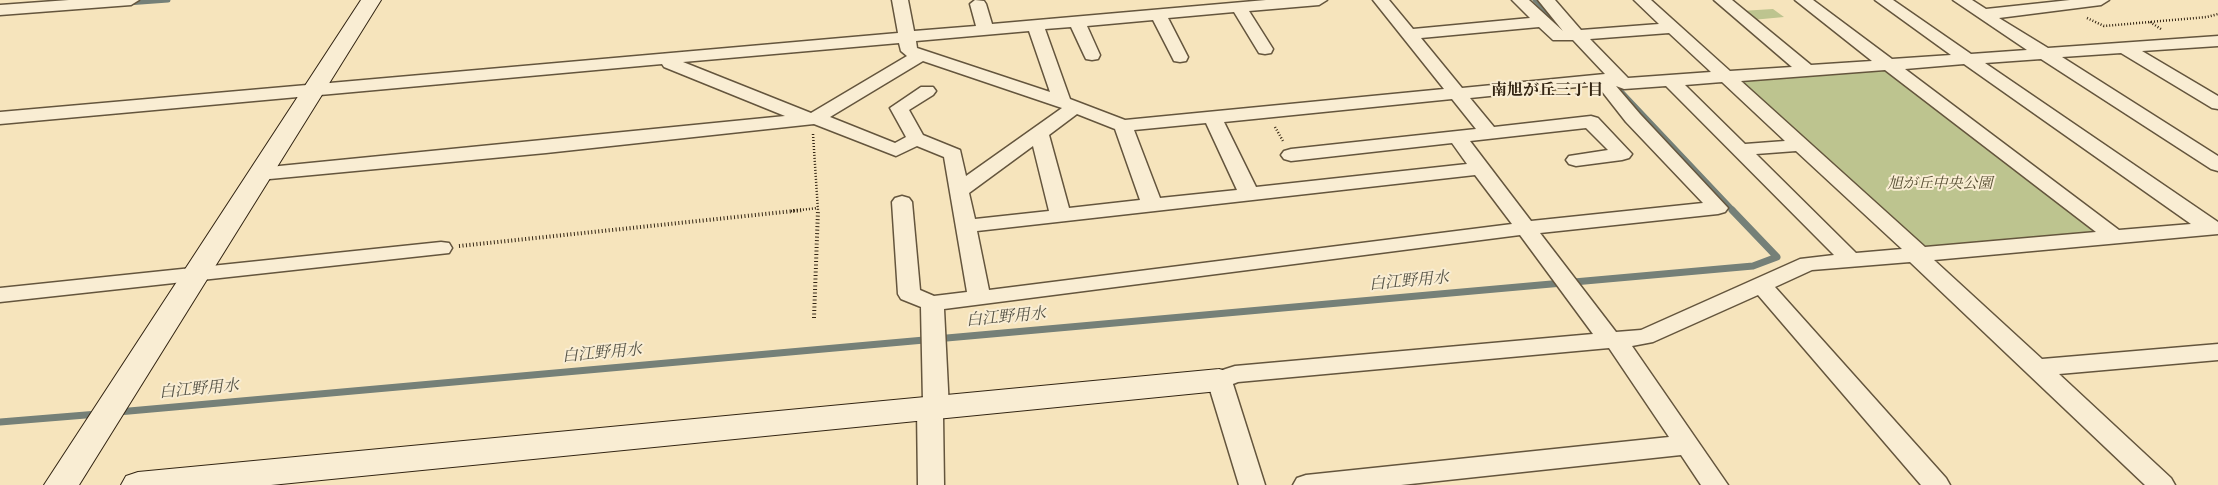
<!DOCTYPE html>
<meta charset="utf-8">
<style>
body{margin:0}
canvas{display:block;background:#f6e4bc}
</style>
<canvas width="2218" height="485"></canvas>
<script>
const ctx = document.querySelector('canvas').getContext('2d');
ctx.lineJoin = 'round';
function paint(path, color) {
  ctx.fillStyle = color;
  ctx.fill(path, 'evenodd');
}
function shape(rows) {
  const path = new Path2D();
  for (const r of rows) {
    path.moveTo(r[0], r[1]);
    for (let i = 2; i < r.length; i += 2) path.lineTo(r[i], r[i + 1]);
  }
  return path;
}
function stroke(path, color, width, dash) {
  ctx.strokeStyle = color;
  ctx.lineWidth = width;
  ctx.lineCap = dash ? 'butt' : 'round';
  ctx.setLineDash(dash || []);
  ctx.stroke(path);
}
function drawText(font, color, halo, rows, align = 'center') {
  ctx.font = font + ' "Sorts Mill Goudy","Noto Serif JP",serif';
  ctx.lineWidth = 4;
  ctx.setLineDash([]);
  ctx.textBaseline = 'middle';
  ctx.strokeStyle = halo;
  ctx.fillStyle = color;
  for (const [text, x, y, turn = 0] of rows) {
    ctx.save();
    ctx.translate(x, y);
    ctx.rotate((+turn || 0) * Math.PI / 180);
    ctx.textAlign = isNaN(turn) ? turn : align;
    if (halo) ctx.strokeText(text, 0, 0);
    ctx.fillText(text, 0, 0);
    ctx.restore();
  }
}
const green = shape([
 [1773,9,1784,17,1752,20,1741,11],
 [1880,68,1889,70,2095,228,2093,235,1927,249,1738,82,1744,78]
]);
const streamFar1 = shape([
 [1535,0,1559,24],
 [127,3,168,0],
 [1615,85,1734,211]
]);
const stream = shape([
 [118,412,1753,266,1777,257,1732,210],
 [0,422,98,414]
]);
const pathFar1 = shape([
 [2087,18,2104,26,2207,17,2218,14],
 [2150,22,2161,29],
 [1275,127,1283,141],
 [813,134,818,211],
 [791,211,818,208]
]);
const path = shape([
 [459,246,803,210],
 [814,318,818,210]
]);
const street = shape([
 [69,0,139,0,131,5,0,15,0,5,69,0],
 [892,0,908,0,914,31,976,26,970,4,975,0,984,1,986,4,992,24,1266,0,1327,0,1319,5,1249,11,1273,49,1271,53,1265,54,1259,53,1234,12,1168,18,1188,57,1186,61,1180,62,1174,61,1172,57,1153,20,1087,26,1100,55,1098,59,1092,60,1086,59,1084,55,1071,27,1045,29,1070,99,1125,120,1444,89,1373,0,1389,0,1413,29,1530,18,1512,0,1529,0,1563,31,1538,0,1555,0,1581,30,1659,24,1634,0,1651,0,1730,71,1792,67,1714,0,1732,0,1811,65,1872,61,1795,0,1813,0,1892,59,1951,55,1875,0,1893,0,1971,54,2027,50,1953,0,1972,0,1986,9,2070,0,2109,0,2101,5,1999,18,2048,48,2218,36,2218,46,2142,51,2218,96,2218,109,2212,108,2121,53,2062,57,2218,156,2218,171,2211,169,2041,59,1985,63,2218,222,2218,234,1934,260,2042,359,2218,344,2218,360,2059,374,2171,478,2175,485,2145,485,1910,262,1812,270,1775,287,1946,478,1950,485,1921,485,1758,295,1653,342,1632,346,1728,485,1701,485,1681,455,1401,485,1293,485,1297,478,1306,475,1669,437,1609,348,1238,382,1233,384,1265,485,1239,485,1207,380,1210,374,1235,366,1593,334,1520,235,944,309,949,409,943,416,944,485,918,485,917,409,923,402,921,307,901,299,898,294,892,202,895,198,902,196,909,198,912,202,920,290,934,296,967,292,944,157,917,146,896,156,814,124,546,153,259,180,252,178,249,174,252,170,259,168,785,116,664,67,662,64,0,124,0,112,898,33,892,0],
 [1539,27,1553,40,1573,40,1605,74,1462,88,1421,38,1539,27],
 [1029,31,1050,92,917,48,916,41,1029,31],
 [1669,33,1711,72,1628,78,1590,39,1669,33],
 [899,43,901,51,907,56,811,113,683,62,899,43],
 [923,61,1056,106,1062,108,966,176,960,150,923,135,909,110,933,95,936,91,933,87,921,87,890,108,906,137,895,143,830,117,923,61],
 [1964,64,2191,224,2119,230,1905,69,1964,64],
 [1885,70,2096,232,1925,247,1741,81,1885,70],
 [1722,82,1785,141,1745,144,1685,85,1722,82],
 [1597,85,1626,122,1703,203,1531,221,1470,141,1586,128,1608,150,1569,156,1566,160,1569,164,1576,166,1622,160,1629,158,1632,154,1598,118,1591,116,1494,127,1470,98,1597,85],
 [1616,86,1624,89,1666,86,1834,255,1800,259,1641,330,1616,332,1540,233,1718,214,1725,212,1728,208,1640,114,1616,86],
 [1452,99,1476,129,1291,149,1284,151,1281,155,1284,159,1291,161,1452,143,1467,164,1256,187,1224,122,1452,99],
 [1077,114,1115,129,1140,200,1069,208,1049,135,1077,114],
 [1206,123,1237,190,1160,198,1134,130,1206,123],
 [1033,146,1049,211,975,219,969,193,1033,146],
 [1796,151,1902,249,1856,253,1756,154,1796,151],
 [1475,175,1512,224,989,290,977,231,1475,175],
 [441,242,449,243,452,248,449,253,0,302,0,288,441,242]
]);
const secondary = shape([
 [361,0,381,0,79,485,44,485,361,0],
 [1219,369,1230,372,1235,380,1230,388,1219,391,271,485,121,485,126,476,138,472,1219,369]
]);
const parkNames = [
 ["旭が丘中央公園",1940,185]
];
const neighbourhoodNames = [
 ["南旭が丘三丁目",1547,92]
];
const waterNames = [
 ["白江野用水",1409,283,-5],
 ["白江野用水",1006,319,-5],
 ["白江野用水",602,355,-5],
 ["白江野用水",199,391,-5]
];
paint(green, '#bdc48f');
stroke(streamFar1, '#758078', 5);
stroke(stream, '#758078', 7);
stroke(street, '#64553d', 3);
stroke(secondary, '#332513', 2);
stroke(pathFar1, '#332513', 2.5, [1, 2]);
stroke(path, '#332513', 4, [1, 2.5]);
paint(street, '#f9edd3');
paint(secondary, '#f9edd3');
drawText('italic 15px', '#564d32', '#f9edd3', parkNames);
drawText('bold 16px', '#332513', '#f9edd3', neighbourhoodNames);
drawText('italic 16px', '#545245', '#f9edd3', waterNames);
</script>
